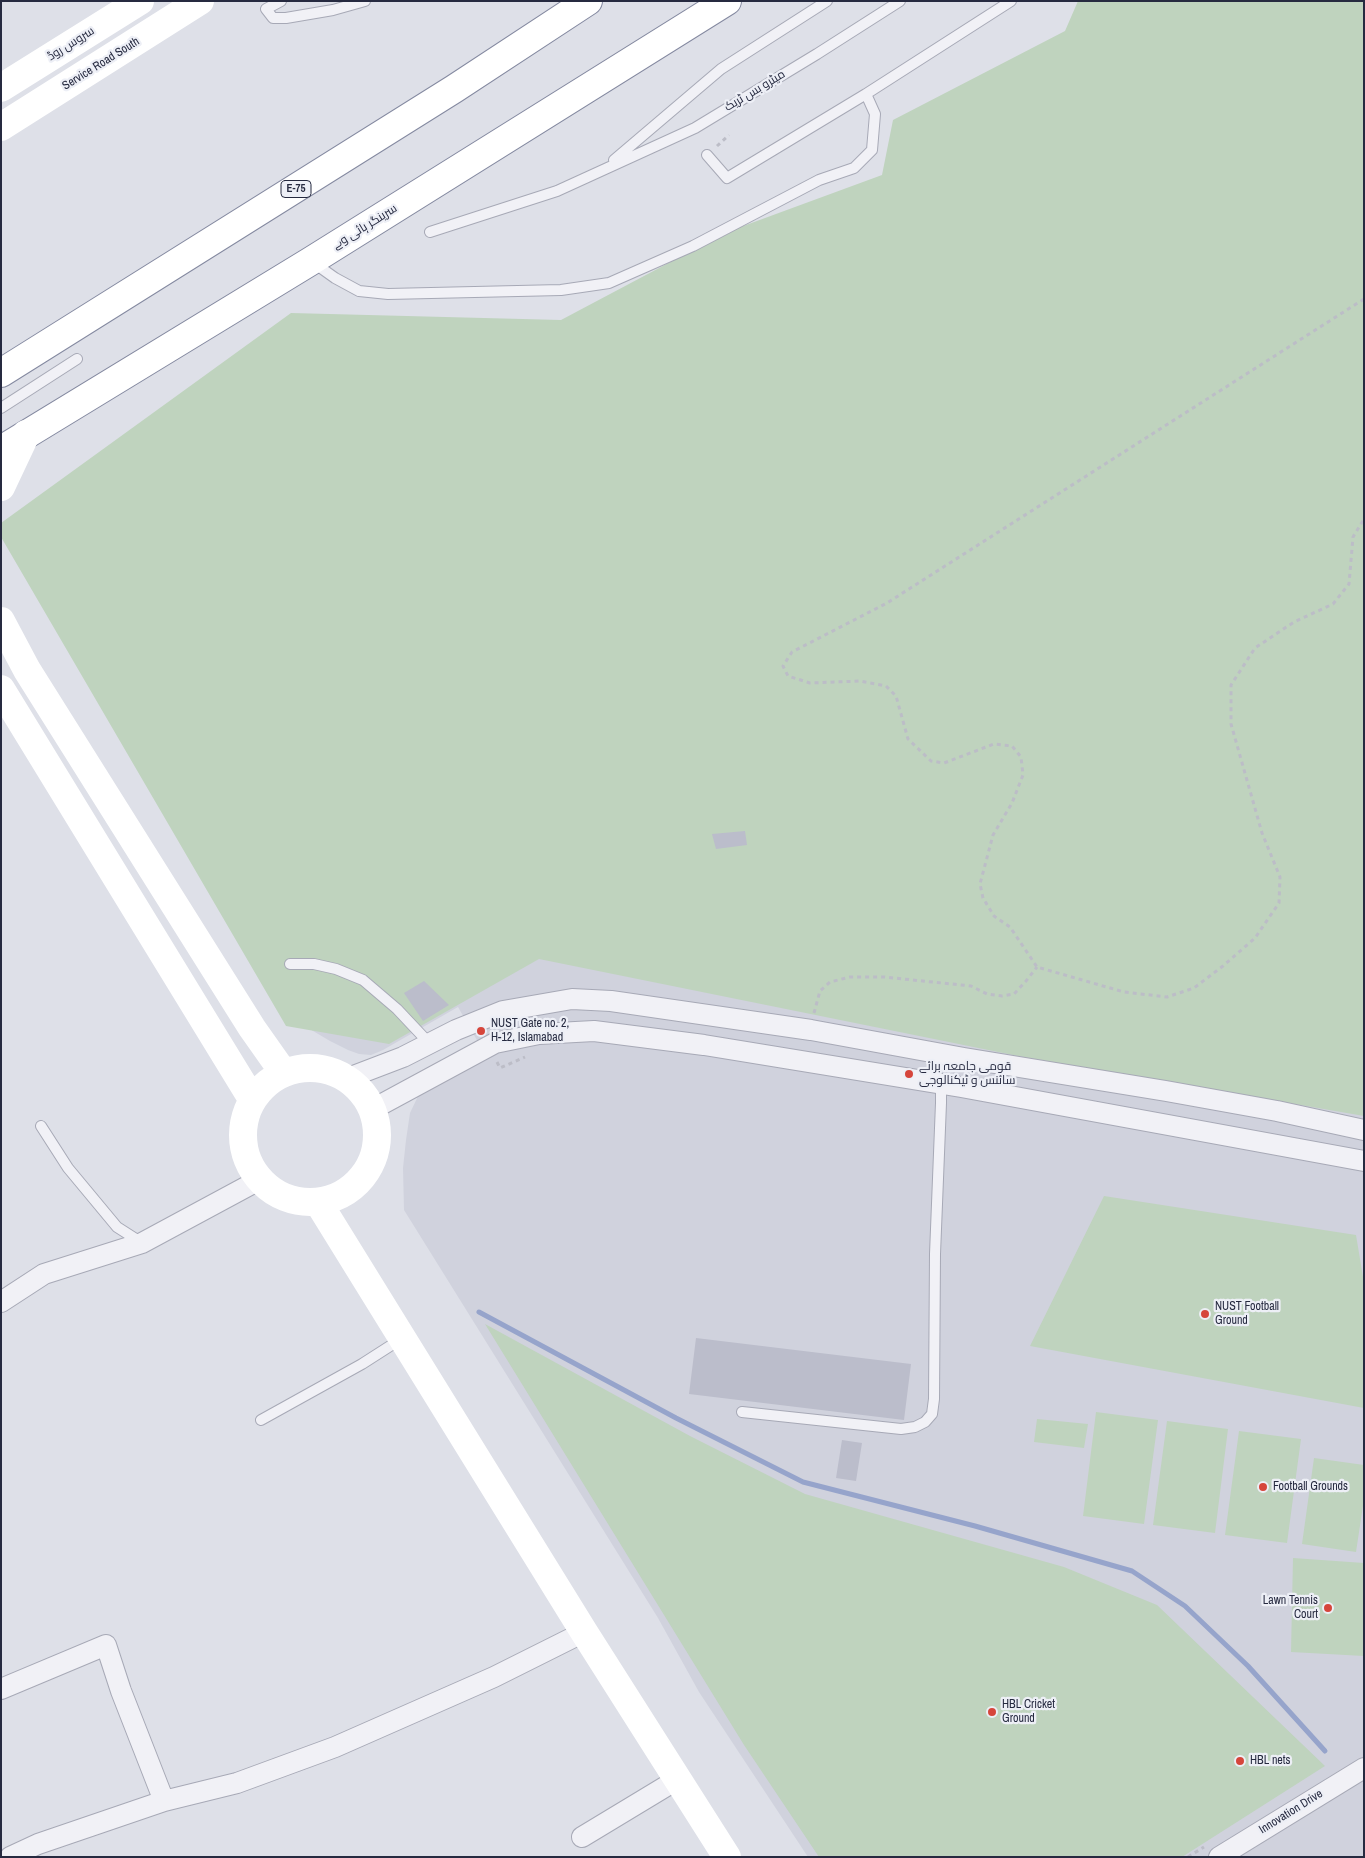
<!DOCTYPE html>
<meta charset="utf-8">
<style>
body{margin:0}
#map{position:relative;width:1365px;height:1858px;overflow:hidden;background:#dee0e8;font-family:"Archivo Narrow",sans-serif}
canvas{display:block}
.frame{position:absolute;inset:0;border:2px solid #262a40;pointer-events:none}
</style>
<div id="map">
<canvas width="1365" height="1858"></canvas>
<div class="frame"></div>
</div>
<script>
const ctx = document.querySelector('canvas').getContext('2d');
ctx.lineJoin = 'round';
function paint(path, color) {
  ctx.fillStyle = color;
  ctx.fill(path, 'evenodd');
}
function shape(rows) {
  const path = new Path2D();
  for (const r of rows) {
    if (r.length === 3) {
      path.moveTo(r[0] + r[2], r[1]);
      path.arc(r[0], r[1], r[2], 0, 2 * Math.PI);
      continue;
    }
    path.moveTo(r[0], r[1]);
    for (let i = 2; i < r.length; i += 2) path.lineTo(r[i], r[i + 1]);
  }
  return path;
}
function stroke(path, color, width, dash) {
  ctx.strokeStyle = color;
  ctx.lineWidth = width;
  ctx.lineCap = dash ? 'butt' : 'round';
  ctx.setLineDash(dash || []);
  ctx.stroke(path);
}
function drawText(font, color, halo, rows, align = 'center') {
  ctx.font = font + ' "Archivo Narrow",Cairo,sans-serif';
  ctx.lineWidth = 4.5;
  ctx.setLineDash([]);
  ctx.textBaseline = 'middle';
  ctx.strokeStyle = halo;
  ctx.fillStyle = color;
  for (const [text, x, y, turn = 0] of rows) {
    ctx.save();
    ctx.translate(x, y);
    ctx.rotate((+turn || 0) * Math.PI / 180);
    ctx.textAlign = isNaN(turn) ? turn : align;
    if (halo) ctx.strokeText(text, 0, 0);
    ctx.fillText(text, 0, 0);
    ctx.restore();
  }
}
const built = shape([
 [1364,278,1364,1857,808,1857,699,1692,658,1618,404,1210,403,1168,406,1140,410,1113,420,1092,486,1056,458,1007,383,1050,371,1055,359,1054,348,1050,330,1041,308,1028]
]);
const green = shape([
 [1078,1,1364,1,1364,1116,1018,1056,539,959,389,1044,286,1026,1,537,1,523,291,313,561,320,727,232,882,175,893,120,1065,31],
 [1104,1196,1356,1235,1364,1283,1364,1408,1030,1346],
 [485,1324,690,1436,805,1494,1064,1567,1157,1605,1325,1766,1182,1857,819,1857,744,1745],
 [1096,1412,1158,1420,1144,1524,1083,1516],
 [1037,1419,1088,1424,1084,1448,1034,1442],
 [1167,1421,1228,1429,1215,1533,1153,1525],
 [1239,1431,1301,1439,1287,1543,1225,1535],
 [1314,1458,1364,1465,1364,1499,1356,1552,1302,1544],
 [1293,1558,1364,1563,1364,1656,1291,1652]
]);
const stream = shape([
 [479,1312,676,1418,803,1482,975,1526,1132,1571,1185,1606,1248,1666,1325,1751]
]);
const building = shape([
 [745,831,747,845,716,849,712,834],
 [424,981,449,1005,423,1021,404,993],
 [696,1338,911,1364,904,1420,689,1394],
 [842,1440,862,1443,856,1481,836,1478]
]);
const path = shape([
 [717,146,729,135],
 [1364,299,887,603,792,652,783,666,788,676,810,683,860,681,886,686,896,696,908,739,931,761,944,763,994,744,1012,746,1021,757,1023,775,1012,803,993,835,980,884,983,898,994,916,1010,927,1037,967,1124,992,1167,997,1194,988,1223,966,1255,938,1279,903,1280,877,1262,833,1231,724,1231,685,1255,648,1294,622,1333,604,1349,584,1353,537,1364,519],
 [814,1013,820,991,830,982,850,977,884,977,971,986,987,994,1002,996,1014,994,1026,981,1037,967],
 [497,1062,500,1068,525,1057],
 [1188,1857,1204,1847]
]);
const lane = shape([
 [281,1,266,9,273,18,286,18,333,10,365,1],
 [866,94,1011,1],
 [614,160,721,69,827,1],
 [430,232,557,191,695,128,817,54,900,1],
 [314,263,335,278,359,291,388,294,561,290,609,283,693,246,819,180,854,168,872,150,875,114,866,94,727,178,707,155],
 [1,408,77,359],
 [290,964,314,964,336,969,363,980,397,1009,429,1043],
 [41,1126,68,1168,117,1227,142,1243],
 [742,1412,901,1429,915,1427,925,1422,932,1414,934,1399,935,1254,941,1103,941,1084],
 [261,1420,362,1364,401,1339]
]);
const street = shape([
 [348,1078,403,1057,456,1030,503,1011,572,999,611,1001,811,1030,964,1058,1166,1091,1277,1111,1364,1130],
 [373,1109,495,1043,539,1034,594,1031,704,1045,961,1087,1364,1161],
 [1,1302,44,1274,142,1243,259,1180],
 [1,1689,106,1645,121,1691,164,1801],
 [582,1837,678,1779],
 [10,1857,38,1844,164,1801,237,1783,335,1747,494,1677,584,1632],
 [1219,1857,1364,1768]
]);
const secondary = shape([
 [1,88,140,1],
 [1,127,200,1],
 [1,487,26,434],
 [1,621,27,670,252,1028,283,1072],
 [1,689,252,1099],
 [310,1135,67],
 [318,1202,584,1632,727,1857]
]);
const highway = shape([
 [1,373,454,89,588,1],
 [1,450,311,261,727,1]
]);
const markers = [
 [481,1031,5,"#d6453b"],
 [909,1074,5,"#d6453b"],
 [1205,1314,5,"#d6453b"],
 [1263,1487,5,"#d6453b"],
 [1328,1608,5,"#d6453b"],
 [992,1712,5,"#d6453b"],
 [1240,1761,5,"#d6453b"]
];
const shields = [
 [296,189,30]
];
const shieldNames = [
 ["E-75",296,189]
];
const streetNames = [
 ["سروس روڈ",71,44,-32],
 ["Service Road South",101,64,-32],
 ["میٹرو بس ٹریک",755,91,-31],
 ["سرینگر ہائی وے",365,227,-32],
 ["Innovation Drive",1291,1812,-32]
];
const poiNames = [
 ["NUST Gate no. 2,",491,1024],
 ["H-12, Islamabad",491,1038],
 ["قومی جامعہ برائے",919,1067],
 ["سائنس و ٹیکنالوجی",919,1081],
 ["NUST Football",1215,1307],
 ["Ground",1215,1321],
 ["Football Grounds",1273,1487],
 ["Lawn Tennis",1318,1601,"right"],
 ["Court",1318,1615,"right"],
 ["HBL Cricket",1002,1705],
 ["Ground",1002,1719],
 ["HBL nets",1250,1761]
];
paint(built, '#d0d2dd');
paint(green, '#bfd3be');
stroke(stream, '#96a4cb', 5);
paint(building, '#bbbdcb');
stroke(lane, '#a7a9b6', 12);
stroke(street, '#a7a9b6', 22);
stroke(highway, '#8489a0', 30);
stroke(path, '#bcbdc7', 3, [4, 4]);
stroke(lane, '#f1f1f6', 10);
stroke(street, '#f1f1f6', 20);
stroke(secondary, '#fff', 28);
stroke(highway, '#fff', 28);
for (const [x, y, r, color] of markers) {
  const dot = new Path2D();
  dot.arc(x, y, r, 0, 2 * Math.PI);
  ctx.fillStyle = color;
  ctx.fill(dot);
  stroke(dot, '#edeff6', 2);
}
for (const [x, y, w] of shields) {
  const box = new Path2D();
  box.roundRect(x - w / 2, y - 8.5, w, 17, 4);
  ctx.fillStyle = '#edeff6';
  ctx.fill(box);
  stroke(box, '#262a40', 1);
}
drawText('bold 11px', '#262a40', null, shieldNames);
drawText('12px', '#262a40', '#edeff6', streetNames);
drawText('12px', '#262a40', '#edeff6', poiNames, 'left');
</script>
